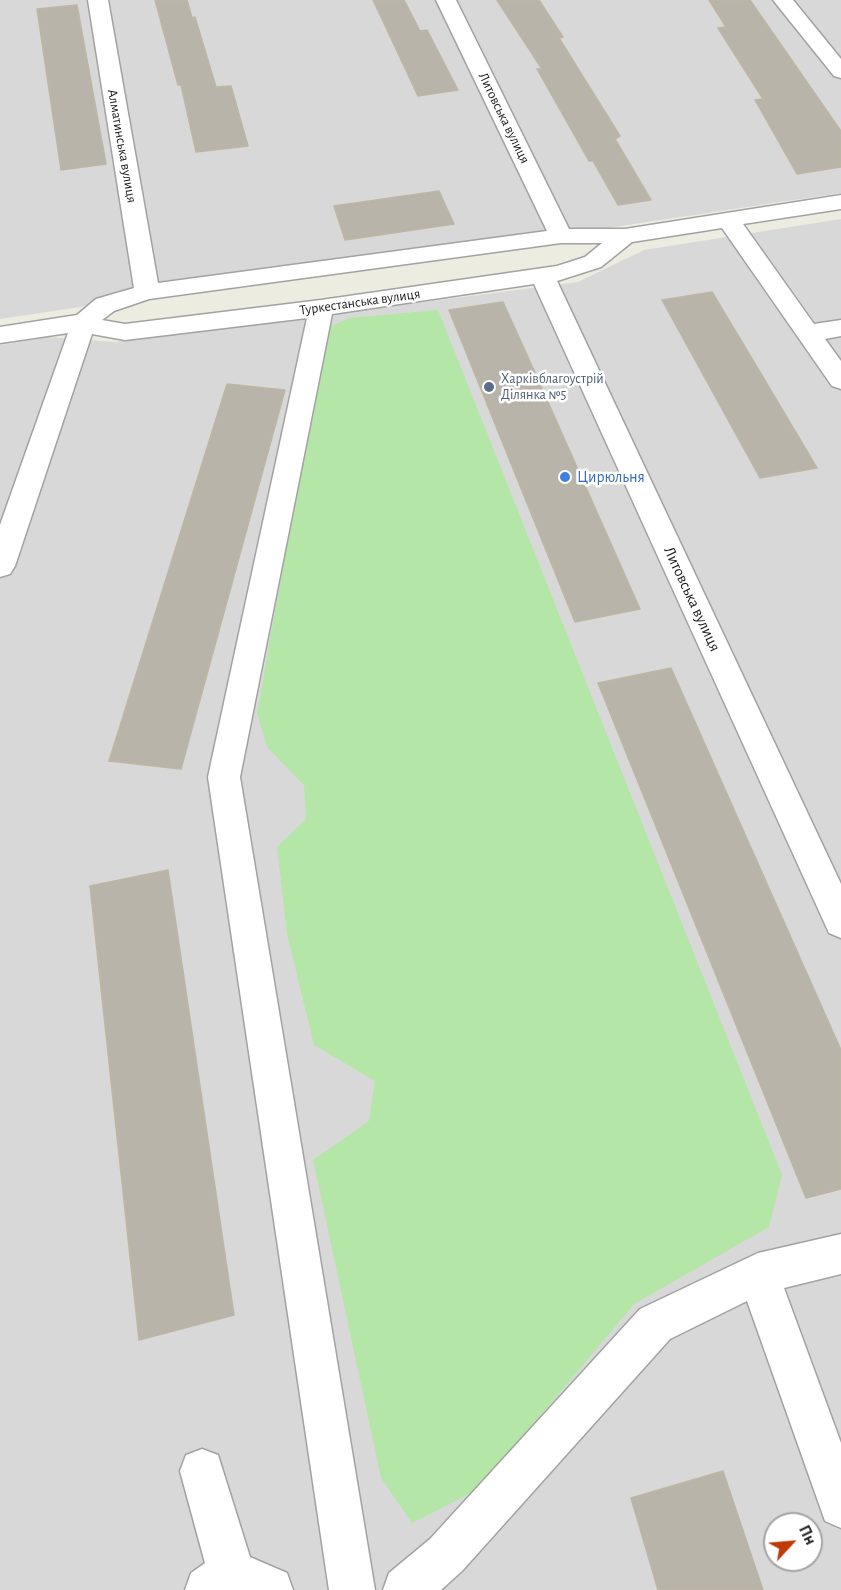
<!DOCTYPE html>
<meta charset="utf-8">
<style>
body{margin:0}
#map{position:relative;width:841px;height:1590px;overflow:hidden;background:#ecece0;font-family:"Alegreya Sans",sans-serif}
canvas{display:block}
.north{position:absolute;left:763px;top:1512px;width:60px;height:60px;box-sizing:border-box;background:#fff;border:2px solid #a4a4a4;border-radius:50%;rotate:64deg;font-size:16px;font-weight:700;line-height:24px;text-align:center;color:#1b1b1b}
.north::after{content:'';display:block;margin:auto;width:21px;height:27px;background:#bf3a07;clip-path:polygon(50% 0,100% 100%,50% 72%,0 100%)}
</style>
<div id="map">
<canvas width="841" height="1590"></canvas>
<div class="north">Пн</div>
</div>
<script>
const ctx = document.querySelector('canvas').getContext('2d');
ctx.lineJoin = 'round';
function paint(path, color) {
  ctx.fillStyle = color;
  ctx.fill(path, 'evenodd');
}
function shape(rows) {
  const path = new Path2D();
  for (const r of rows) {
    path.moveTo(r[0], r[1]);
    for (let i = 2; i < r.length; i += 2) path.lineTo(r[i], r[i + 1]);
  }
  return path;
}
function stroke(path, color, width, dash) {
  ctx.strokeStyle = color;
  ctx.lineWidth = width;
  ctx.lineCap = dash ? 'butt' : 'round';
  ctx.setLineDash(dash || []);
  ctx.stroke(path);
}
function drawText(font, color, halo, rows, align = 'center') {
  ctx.font = font + ' "Alegreya Sans",sans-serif';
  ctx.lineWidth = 5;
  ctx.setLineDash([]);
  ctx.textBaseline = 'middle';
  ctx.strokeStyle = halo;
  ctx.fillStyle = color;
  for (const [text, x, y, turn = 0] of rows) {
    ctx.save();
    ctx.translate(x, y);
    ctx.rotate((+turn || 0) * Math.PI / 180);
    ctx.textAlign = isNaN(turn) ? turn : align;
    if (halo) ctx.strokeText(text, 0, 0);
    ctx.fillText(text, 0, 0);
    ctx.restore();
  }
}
const residential = shape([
 [0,0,841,0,841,193,0,319],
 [841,219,841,1590,0,1590,0,345,48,337,116,342,578,282,644,250],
 [775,1524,811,1524,811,1560,775,1560]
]);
const grass = shape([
 [438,310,782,1175,769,1227,634,1304,479,1489,412,1523,381,1478,313,1160,369,1121,375,1081,314,1045,287,934,277,847,306,819,304,785,267,747,257,713,325,329,349,318]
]);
const building = shape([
 [155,0,187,0,192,18,195,17,216,87,231,86,248,146,196,152,181,85,178,85,155,0],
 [373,0,404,0,420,31,427,30,458,90,418,96,373,0],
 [497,0,539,0,563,37,559,38,620,136,615,139,651,200,618,205,593,161,589,161,537,69,542,69,497,0],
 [709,0,750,0,841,131,841,167,797,174,755,100,763,99,718,28,726,27,709,0],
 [77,5,106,164,61,170,37,9,77,5],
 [439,191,454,224,345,240,334,206,439,191],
 [712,292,748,352,817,468,760,478,662,300,712,292],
 [503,302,532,366,640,609,575,622,449,310,503,302],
 [227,384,285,390,181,769,109,761,227,384],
 [671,668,841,1050,841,1189,806,1198,598,683,671,668],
 [168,870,234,1315,139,1340,90,886,168,870],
 [723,1471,763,1590,658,1590,631,1498,723,1471]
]);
const minor = shape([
 [88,0,108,0,158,283,547,231,436,0,456,0,569,229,625,229,841,195,841,209,743,224,814,324,841,320,841,336,825,339,841,361,841,389,832,386,722,228,632,242,601,267,557,281,841,884,841,938,829,933,534,284,332,314,240,777,375,1590,329,1590,208,777,307,318,125,340,92,334,15,566,10,574,0,577,0,525,68,333,0,343,0,327,77,315,96,299,134,288,88,0],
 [561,243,602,243,585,257,557,266,321,300,125,324,102,320,114,311,149,299,561,243],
 [773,0,793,0,841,59,841,78,834,76,773,0],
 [841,1234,841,1274,784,1288,841,1443,841,1528,825,1521,747,1301,670,1339,462,1571,441,1590,383,1590,389,1573,430,1539,640,1309,758,1253,841,1234],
 [202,1449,218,1455,250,1557,287,1573,293,1590,185,1590,191,1573,205,1563,180,1471,186,1455,202,1449]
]);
const markers = [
 [489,387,6,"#5c6f8a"],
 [565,477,6,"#3f7fe0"]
];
const farStreetnames = [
 ["Литовська вулиця",504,118,64],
 ["Алматинська вулиця",122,146,80],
 ["Туркестанська вулиця",360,302,-8]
];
const farServicenames = [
 ["Харківблагоустрій",501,379],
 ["Ділянка №5",501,395]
];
const shopNames = [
 ["Цирюльня",577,477]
];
const streetNames = [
 ["Литовська вулиця",692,599,65]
];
paint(residential, '#d9d8d8');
paint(grass, '#b4e6a7');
paint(building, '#b8b4aa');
stroke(building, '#bdb6a3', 1.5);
stroke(minor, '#a2a2a2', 3);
paint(minor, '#fff');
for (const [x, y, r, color] of markers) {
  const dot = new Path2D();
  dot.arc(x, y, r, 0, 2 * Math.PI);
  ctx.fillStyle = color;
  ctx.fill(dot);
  stroke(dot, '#fff', 2);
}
drawText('14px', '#1b1b1b', '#fff', farStreetnames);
drawText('14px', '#4e5e75', '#fff', farServicenames, 'left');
drawText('16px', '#366cbe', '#fff', shopNames, 'left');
drawText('16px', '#1b1b1b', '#fff', streetNames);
</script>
